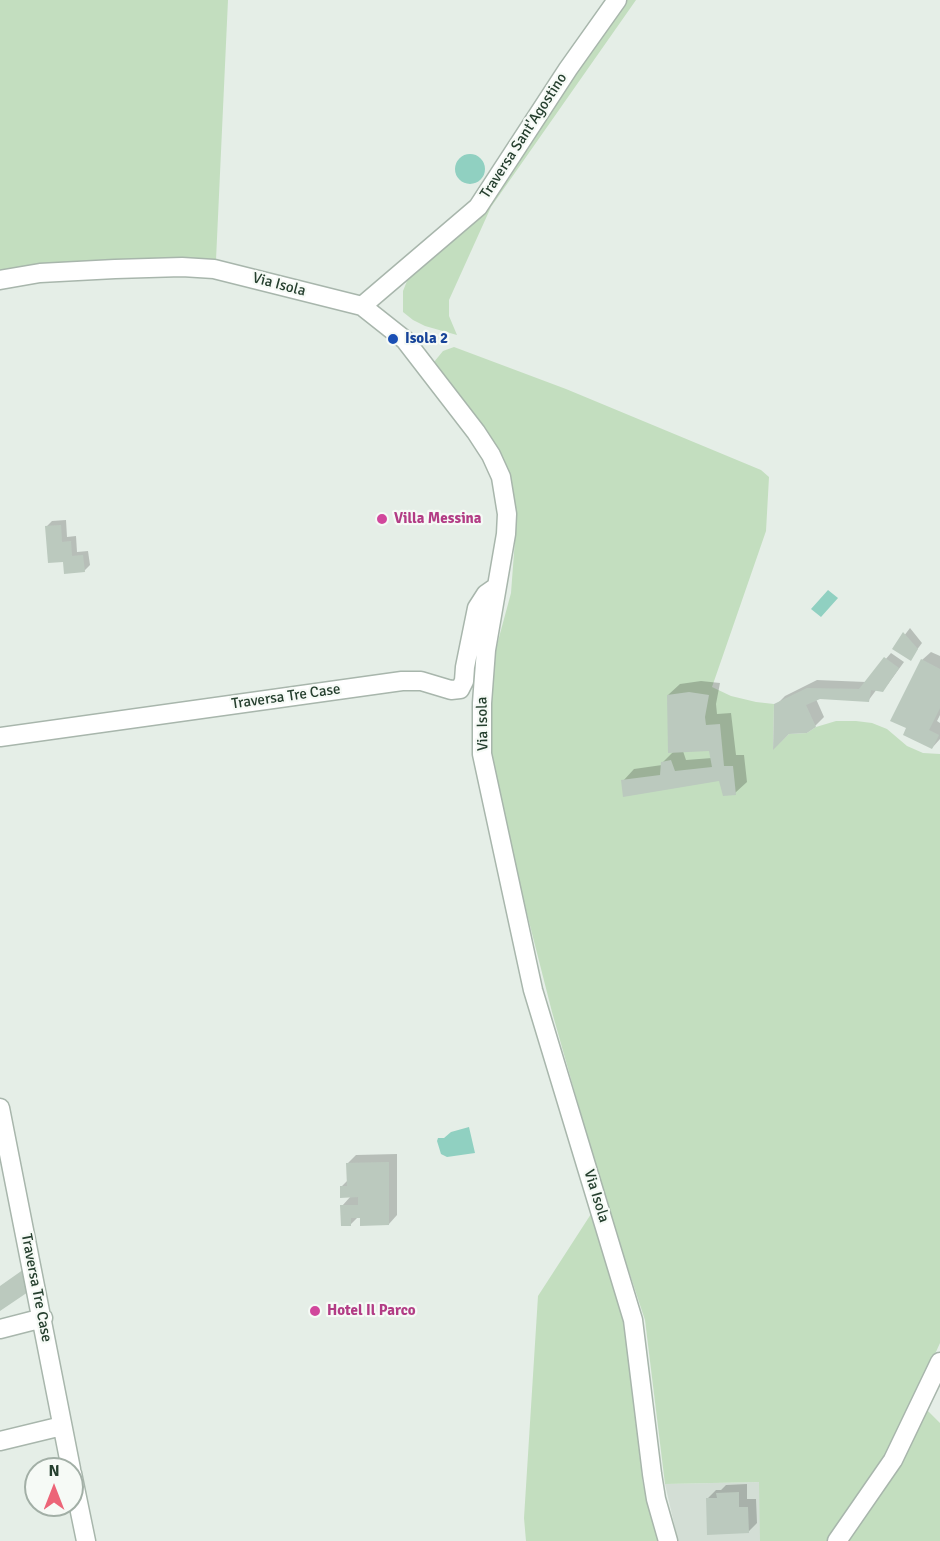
<!DOCTYPE html>
<style>
body{margin:0}
#map{position:relative;width:940px;height:1541px;overflow:hidden;background:#e5eee7;font-family:Signika,sans-serif}
canvas{display:block}
.north{position:absolute;left:24px;top:1457px;width:60px;height:60px;box-sizing:border-box;background:#f6faf6;border:2px solid #a2afa6;border-radius:50%;rotate:0deg;font-size:16px;font-weight:700;line-height:24px;text-align:center;color:#253f2e}
.north::after{content:'';display:block;margin:auto;width:21px;height:27px;background:#ec6578;clip-path:polygon(50% 0,100% 100%,50% 72%,0 100%)}
</style>
<div id="map">
<canvas width="940" height="1541"></canvas>
<div class="north">N</div>
</div>
<script>
const ctx = document.querySelector('canvas').getContext('2d');
ctx.lineJoin = 'round';
function paint(path, color) {
  ctx.fillStyle = color;
  ctx.fill(path, 'evenodd');
}
function shape(rows) {
  const path = new Path2D();
  for (const r of rows) {
    if (r.length === 3) {
      path.moveTo(r[0] + r[2], r[1]);
      path.arc(r[0], r[1], r[2], 0, 2 * Math.PI);
      continue;
    }
    path.moveTo(r[0], r[1]);
    for (let i = 2; i < r.length; i += 2) path.lineTo(r[i], r[i + 1]);
  }
  return path;
}
function stroke(path, color, width, dash) {
  ctx.strokeStyle = color;
  ctx.lineWidth = width;
  ctx.lineCap = dash ? 'butt' : 'round';
  ctx.setLineDash(dash || []);
  ctx.stroke(path);
}
function drawText(font, color, halo, rows, align = 'center') {
  ctx.font = font + ' Signika,sans-serif';
  ctx.lineWidth = 4.5;
  ctx.setLineDash([]);
  ctx.textBaseline = 'middle';
  ctx.strokeStyle = halo;
  ctx.fillStyle = color;
  for (const [text, x, y, turn = 0] of rows) {
    ctx.save();
    ctx.translate(x, y);
    ctx.rotate((+turn || 0) * Math.PI / 180);
    ctx.textAlign = isNaN(turn) ? turn : align;
    if (halo) ctx.strokeText(text, 0, 0);
    ctx.fillText(text, 0, 0);
    ctx.restore();
  }
}
const built = shape([
 [760,1482,760,1541,678,1541,665,1484]
]);
const green = shape([
 [0,0,228,0,216,260,181,260,0,272],
 [626,0,636,0,491,207,449,300,449,316,457,335,425,326,413,320,403,312,403,291,407,281,416,269,472,220],
 [454,347,566,389,761,470,769,477,766,531,712,687,731,696,756,702,774,704,773,749,789,734,807,733,816,727,836,721,856,721,872,723,887,729,907,746,923,753,940,754,940,1343,890,1453,831,1541,760,1541,759,1482,665,1484,645,1320,605,1199,552,1012,494,784,488,753,494,656,511,593,517,513,507,470,481,427,434,362,443,351],
 [591,1214,619,1301,624,1323,643,1484,658,1541,526,1541,524,1518,538,1296],
 [925,1408,940,1423,940,1541,844,1541]
]);
const water = shape([
 [470,169,15],
 [828,590,838,598,821,617,811,609],
 [469,1127,475,1153,447,1157,441,1154,437,1141,438,1138,444,1138,451,1132]
]);
const shadow = shape([
 [66,520,67,537,76,536,77,552,88,551,90,565,84,571,64,560,46,527,52,521],
 [910,628,922,643,910,659,894,649],
 [931,652,940,656,940,715,937,721,940,723,940,739,932,748,905,734,922,660],
 [891,653,904,662,888,684,877,689,868,701,820,697,816,699,824,717,815,726,776,705,785,696,817,680,866,682],
 [701,681,720,683,716,704,717,714,731,713,736,755,744,755,747,782,735,793,720,780,623,781,634,769,662,765,663,762,673,752,668,695,680,684],
 [711,749,712,758,686,760,683,751],
 [397,1154,397,1215,389,1224,361,1216,359,1216,350,1225,342,1206,351,1196,341,1187,348,1180,348,1163,356,1155],
 [747,1484,747,1499,756,1499,757,1523,748,1532,707,1499,716,1490,721,1490,726,1485]
]);
const building = shape([
 [61,525,62,542,71,541,72,556,83,555,85,572,64,574,63,562,48,563,45,526],
 [903,632,918,649,911,661,892,649],
 [884,657,899,668,883,692,871,690,869,702,820,699,806,705,816,727,807,733,789,734,773,750,774,704,807,688,859,689],
 [921,659,940,669,940,708,929,730,939,735,932,749,903,735,906,728,890,721],
 [689,692,709,695,705,717,706,725,720,724,724,766,733,766,736,795,723,796,719,781,623,797,621,780,660,775,661,762,671,760,675,771,712,767,709,751,668,753,667,695],
 [389,1162,389,1225,360,1226,360,1218,351,1218,351,1226,341,1226,340,1205,358,1205,358,1197,340,1198,340,1186,347,1186,346,1163],
 [27,1267,31,1290,0,1311,0,1286],
 [739,1492,739,1507,748,1507,749,1533,707,1535,706,1498,717,1498,716,1493]
]);
const minor = shape([
 [0,280,40,273,115,269,182,267,214,269,362,306,405,340,476,432,491,455,501,477,507,514,506,534,486,650,482,703,482,754,533,990,633,1320,652,1474,656,1499,668,1541],
 [362,306,478,207,568,69,617,0],
 [0,737,402,681,421,681,451,690,460,689,464,681,465,667,477,608,486,594,496,587],
 [0,1108,71,1469],
 [0,1329,43,1318],
 [0,1441,62,1426],
 [72,1473,86,1541],
 [837,1541,893,1460,940,1362]
]);
const markers = [
 [393,339,6,"#1a4fb4"],
 [382,519,6,"#d1479c"],
 [315,1311,6,"#d1479c"]
];
const streetNames = [
 ["Traversa Sant'Agostino",524,136,-57],
 ["Via Isola",279,285,15],
 ["Traversa Tre Case",286,697,-8],
 ["Via Isola",483,724,-91],
 ["Via Isola",596,1196,73],
 ["Traversa Tre Case",36,1288,79]
];
const transitNames = [
 ["Isola 2",405,339]
];
const hotelNames = [
 ["Villa Messina",394,519],
 ["Hotel Il Parco",327,1311]
];
paint(built, '#d3ded5');
paint(green, '#c3debf');
paint(water, '#90d0c1');
paint(shadow, '#0003');
paint(building, '#bbc9be');
stroke(minor, '#a8b6ac', 21);
stroke(minor, '#fff', 18);
for (const [x, y, r, color] of markers) {
  const dot = new Path2D();
  dot.arc(x, y, r, 0, 2 * Math.PI);
  ctx.fillStyle = color;
  ctx.fill(dot);
  stroke(dot, '#f6faf6', 2);
}
drawText('15px', '#253f2e', '#f6faf6', streetNames);
drawText('bold 15px', '#164399', '#f6faf6', transitNames, 'left');
drawText('bold 15px', '#b23c85', '#f6faf6', hotelNames, 'left');
</script>
